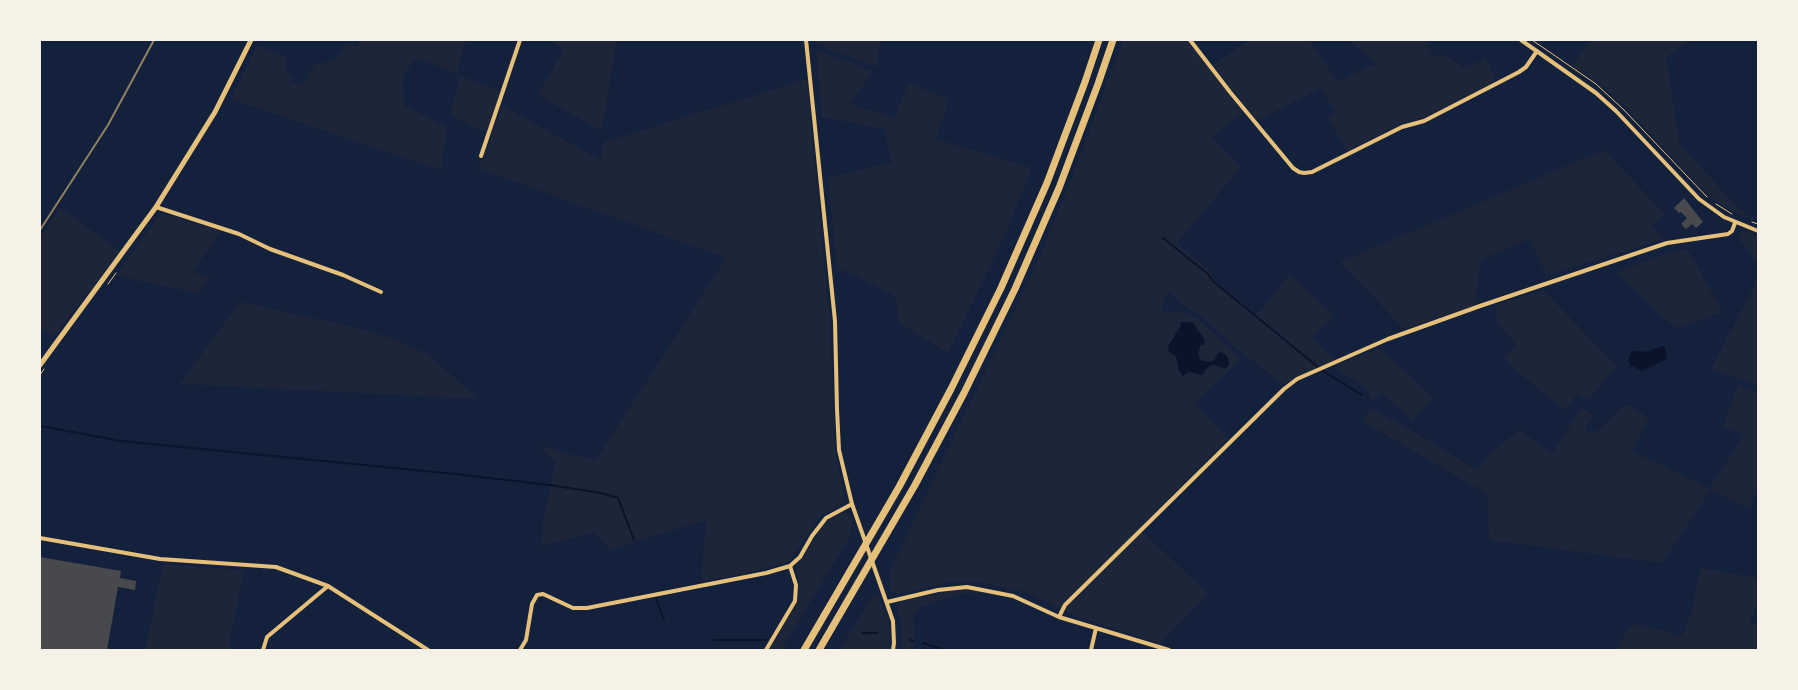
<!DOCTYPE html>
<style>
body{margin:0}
#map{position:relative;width:1798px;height:690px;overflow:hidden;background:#14213d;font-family:"Fira Sans Condensed",sans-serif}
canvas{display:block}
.frame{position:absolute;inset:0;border:41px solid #f6f1e7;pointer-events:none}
</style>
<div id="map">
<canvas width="1798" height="690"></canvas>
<div class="frame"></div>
</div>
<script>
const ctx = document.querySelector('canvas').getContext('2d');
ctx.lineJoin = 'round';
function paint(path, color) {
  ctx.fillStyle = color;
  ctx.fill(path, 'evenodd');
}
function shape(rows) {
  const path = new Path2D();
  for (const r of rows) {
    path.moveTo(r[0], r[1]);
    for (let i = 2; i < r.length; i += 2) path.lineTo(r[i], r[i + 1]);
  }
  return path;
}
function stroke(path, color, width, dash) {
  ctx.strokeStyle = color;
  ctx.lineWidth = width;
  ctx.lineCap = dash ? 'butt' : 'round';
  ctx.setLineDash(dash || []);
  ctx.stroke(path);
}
const green = shape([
 [360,40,466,40,457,74,501,92,487,133,450,115,460,79,457,74,419,59,415,59,403,76,404,105,447,127,441,170,231,99,257,45,286,58,285,67,288,73,293,76,290,82,304,84,314,65,337,59,347,43,358,47],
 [549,40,617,40,602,131,538,95,564,49],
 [815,40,881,40,876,67,816,44],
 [1123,40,1187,40,1243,112,1211,137,1241,167,1177,243,1209,270,1214,279,1257,315,1290,274,1334,316,1312,337,1334,360,1292,379,1284,385,1235,347,1199,314,1183,305,1170,292,1164,299,1162,311,1184,313,1197,318,1241,359,1195,403,1228,439,1139,528,1208,594,1160,644,1073,615,1028,593,982,582,949,582,899,594,892,592,889,580,891,568,1034,270,1073,176],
 [1180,327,1199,332,1201,345,1198,353,1200,360,1208,362,1214,361,1219,352,1221,368,1215,365,1189,372,1179,371,1175,334],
 [1249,40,1309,40,1338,82,1369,66,1371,67,1377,64,1349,40,1425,40,1434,58,1444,54,1464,68,1485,58,1496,81,1423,118,1402,124,1347,151,1328,117,1335,112,1321,88,1257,121,1213,65],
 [1591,40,1692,40,1666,57,1680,145,1748,218,1736,213,1711,199,1627,109,1598,83,1572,66],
 [816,50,873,71,850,104,895,118,908,83,949,99,936,139,1032,168,1005,235,948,353,899,323,895,296,848,272,837,270,828,178,892,162,884,129,822,117],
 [807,79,830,322,835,451,846,501,819,518,788,562,744,574,701,581,706,520,610,550,594,533,542,546,543,523,555,462,540,445,560,452,596,460,726,258,477,168,482,161,491,138,502,105,600,160,604,142],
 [1604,150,1665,214,1652,226,1664,239,1546,275,1530,239,1481,260,1475,306,1404,329,1340,262],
 [60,207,120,251,55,335,40,328,40,238],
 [161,213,221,231,193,272,210,277,198,293,135,280,117,274],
 [1742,230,1758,236,1758,263,1738,238],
 [1688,250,1723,312,1677,328,1663,318,1616,272,1671,252],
 [1758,279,1758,386,1711,369],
 [1543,290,1617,366,1588,400,1577,394,1565,411,1514,369,1504,357,1517,346,1497,322,1496,310,1494,306],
 [240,302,354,327,392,338,429,355,478,399,180,384],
 [1379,348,1434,398,1412,420,1382,393,1372,401,1365,388,1357,381,1342,374,1338,369,1338,365],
 [1738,385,1758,392,1758,488,1748,508,1709,489,1708,494,1662,563,1489,540,1487,494,1362,421,1371,409,1406,427,1477,470,1489,454,1520,430,1552,454,1581,408,1594,415,1585,431,1590,433,1599,430,1617,411,1628,405,1649,418,1632,451,1709,488,1744,435,1723,426],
 [843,512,851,516,853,520,848,540,781,650,769,650,799,599,799,583,796,566,806,553,822,526,832,517],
 [163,564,244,570,228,650,146,650,150,625],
 [1701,568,1758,578,1758,600,1750,623,1758,626,1758,650,1617,650,1627,629,1637,624,1648,628,1661,629,1680,637,1685,629,1691,613],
 [966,590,989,593,965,593,921,607,915,613,913,621,916,645,914,650,902,650,901,621,896,608,900,602,938,593],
 [878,595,888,620,890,638,889,650,840,650,872,596]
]);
const water = shape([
 [1181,322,1190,322,1194,324,1205,341,1204,345,1201,345,1198,353,1200,360,1208,362,1214,361,1219,352,1223,353,1228,357,1229,364,1226,369,1215,365,1209,366,1202,375,1189,372,1183,376,1179,371,1176,356,1169,352,1168,346,1180,327],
 [1664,346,1667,355,1665,360,1642,371,1630,365,1628,360,1631,352,1637,351,1644,352]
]);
const stream = shape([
 [1163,238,1208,274,1214,282,1318,367],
 [1323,371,1362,395],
 [40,426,121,441,455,474,550,485,601,493,618,498,634,540],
 [656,598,664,620],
 [862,633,878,633],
 [713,640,767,640],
 [910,640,914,641],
 [923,643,946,650]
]);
const building = shape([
 [1684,198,1703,222,1696,228,1692,224,1686,229,1681,224,1687,218,1681,212,1679,213,1674,208],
 [40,557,121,571,120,578,136,581,135,590,118,587,107,650,40,650]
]);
const path = shape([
 [1532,40,1596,84,1624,110,1707,197],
 [1716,204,1732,214],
 [1752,222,1758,224],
 [108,284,116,273],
 [40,375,44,369]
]);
const minor = shape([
 [806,40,835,321,837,409,839,450,852,504,893,621,894,643,893,650],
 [1190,40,1230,92,1293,168,1299,172,1304,173,1312,172,1402,127,1424,121,1519,72,1526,67,1537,51],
 [1521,40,1596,93,1616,111,1699,199,1724,217,1758,231],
 [481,156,520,40],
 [156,207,239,234,270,249,343,275,381,292],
 [40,538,160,559,276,567,328,586,428,650],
 [887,602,938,590,967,587,1013,596,1059,617,1169,650],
 [1059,617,1065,605,1284,389,1297,379,1388,339,1480,306,1667,243,1728,234,1732,231,1735,223],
 [263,650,267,637,328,586],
 [520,650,526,640,532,604,537,595,543,594,573,608,587,608,766,573,790,566,800,557,812,536,826,518,852,504],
 [766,650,795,601,796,585,790,566],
 [1091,650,1096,628]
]);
const tertiary = shape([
 [40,365,156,207,215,112,251,40]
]);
const motorway = shape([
 [804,650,899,487,951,389,1001,288,1047,183,1085,82,1099,40],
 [819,650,915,485,964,393,1015,289,1059,188,1098,84,1113,40]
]);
const rail = shape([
 [40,230,108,125,154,40]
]);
paint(green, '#1d2539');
paint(water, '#0b132b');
stroke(stream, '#0b132b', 2);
paint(building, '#48494c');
stroke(path, '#e5c07b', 1);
stroke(minor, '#e5c07b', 4);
stroke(tertiary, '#e5c07b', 5);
stroke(motorway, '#e5c07b', 7);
stroke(rail, '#918062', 2);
</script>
